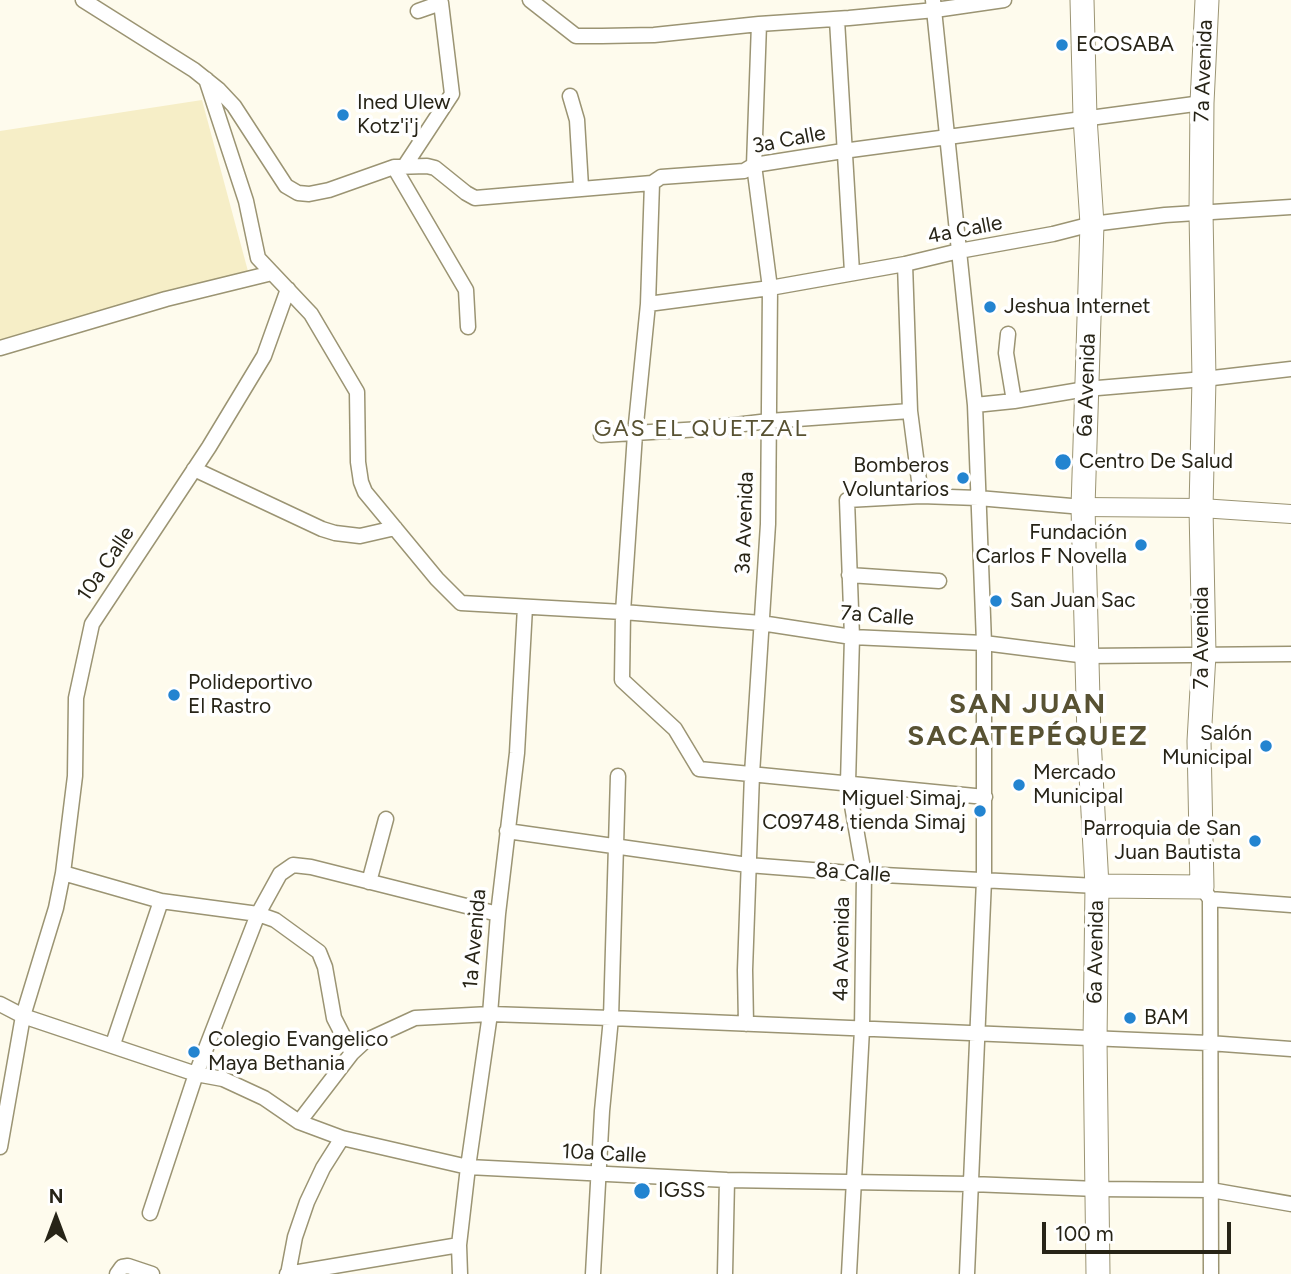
<!DOCTYPE html>
<meta charset="utf-8">
<style>
body{margin:0}
#map{position:relative;width:1291px;height:1274px;overflow:hidden;background:#fefbed;font-family:Figtree,sans-serif}
canvas{display:block}
.north{position:absolute;left:21px;top:1183px;width:70px;height:70px;-webkit-text-stroke:5px #fff;paint-order:stroke;rotate:0deg;font-size:19px;font-weight:700;line-height:28px;text-align:center;color:#272417}
.north::after{content:'';display:block;margin:auto;width:24px;height:32px;background:#272417;clip-path:polygon(50% 0,100% 100%,50% 72%,0 100%)}
.scale{position:absolute;left:1042px;top:1222px;width:189px;height:32px;box-sizing:border-box;border:4px solid #272417;border-top:0;padding-left:9px;font-size:21px;line-height:24px;white-space:nowrap;color:#272417;-webkit-text-stroke:5px #fff;paint-order:stroke}
</style>
<div id="map">
<canvas width="1291" height="1274"></canvas>
<div class="north">N</div>
<div class="scale">100 m</div>
</div>
<script>
const ctx = document.querySelector('canvas').getContext('2d');
ctx.lineJoin = 'round';
function paint(path, color) {
  ctx.fillStyle = color;
  ctx.fill(path, 'evenodd');
}
function shape(rows) {
  const path = new Path2D();
  for (const r of rows) {
    path.moveTo(r[0], r[1]);
    for (let i = 2; i < r.length; i += 2) path.lineTo(r[i], r[i + 1]);
  }
  return path;
}
function stroke(path, color, width, dash) {
  ctx.strokeStyle = color;
  ctx.lineWidth = width;
  ctx.lineCap = dash ? 'butt' : 'round';
  ctx.setLineDash(dash || []);
  ctx.stroke(path);
}
function drawText(font, color, halo, rows, align = 'center') {
  ctx.font = font + ' Figtree,sans-serif';
  ctx.lineWidth = 7;
  ctx.setLineDash([]);
  ctx.textBaseline = 'middle';
  ctx.strokeStyle = halo;
  ctx.fillStyle = color;
  for (const [text, x, y, turn = 0] of rows) {
    ctx.save();
    ctx.translate(x, y);
    ctx.rotate((+turn || 0) * Math.PI / 180);
    ctx.textAlign = isNaN(turn) ? turn : align;
    if (halo) ctx.strokeText(text, 0, 0);
    ctx.fillText(text, 0, 0);
    ctx.restore();
  }
}
const green = shape([
 [202,100,249,275,0,340,0,131]
]);
const minor = shape([
 [83,0,194,70,219,90,234,106,286,186,298,193,309,194,329,190,394,167,427,166,435,168,466,193,475,198,652,183,661,177,744,171,754,165,843,151,1202,103],
 [530,0,576,36,602,36,654,35,759,24,849,18,935,10,1004,0],
 [933,0,975,405,984,643,984,880,967,1274],
 [837,20,852,272],
 [206,79,246,201,258,258,311,314,357,392,358,462,361,482,365,492,437,579,461,603,623,612,761,623,852,637,984,643,1087,656,1291,654],
 [570,96,577,120,581,187],
 [394,167,466,290,468,327],
 [404,167,452,94,441,3,418,11],
 [652,183,648,304,635,434,623,612,622,680,675,729,699,769,985,797],
 [905,264,910,411,921,496],
 [648,304,770,288,905,264,959,251,1053,234,1092,224,1165,215,1291,207],
 [1008,334,1006,353,1014,401],
 [0,348,166,299,272,273],
 [975,405,1014,401,1086,389,1204,379,1291,369],
 [601,435,701,429,769,421,910,411],
 [194,469,322,529,335,533,360,536,395,528],
 [849,575,939,581],
 [507,831,748,865,864,874,1097,886],
 [63,873,161,901,258,914,275,920,319,952,325,967,334,1018,352,1053],
 [369,882,386,819],
 [1202,887,1210,899,1211,1274],
 [1210,899,1291,905],
 [0,1004,23,1016,196,1074,223,1079,264,1098,299,1122,342,1138,468,1167,727,1180,971,1184,1097,1189,1211,1190,1291,1204],
 [746,1024,745,970,752,774,768,524,770,288,754,165,759,24],
 [113,1044,161,901],
 [299,1122,352,1053,365,1041,415,1018,490,1014,611,1018,1209,1043,1291,1049],
 [0,1147,23,1016,56,908,63,873,75,776,76,698,92,624,209,447,264,356,288,289],
 [150,1213,196,1074,258,914,280,874,293,865,311,867,498,914],
 [117,1274,122,1267,128,1266,152,1274],
 [287,1274,459,1245],
 [288,1274,295,1237,307,1202,323,1168,342,1138],
 [460,1274,459,1245,468,1167,490,1014,498,914,517,753,525,607],
 [593,1274,602,1111,611,1018,618,776],
 [725,1274,727,1180],
 [849,1274,862,1029,864,874,848,783,852,637,847,500,921,496,978,498,1083,507]
]);
const tertiary = shape([
 [1083,507,1201,508,1291,514]
]);
const primary = shape([
 [1082,0,1085,117,1092,224,1083,507,1089,738,1097,886,1095,1040,1098,1274],
 [1097,886,1202,887,1199,741,1204,654,1201,508,1204,379,1201,212,1202,103,1207,0]
]);
const markers = [
 [1062,45,7,"#2384d0"],
 [343,115,7,"#2384d0"],
 [990,307,7,"#2384d0"],
 [1063,462,9,"#2384d0"],
 [963,478,7,"#2384d0"],
 [1141,545,7,"#2384d0"],
 [996,601,7,"#2384d0"],
 [174,695,7,"#2384d0"],
 [1266,746,7,"#2384d0"],
 [1019,785,7,"#2384d0"],
 [980,811,7,"#2384d0"],
 [1255,841,7,"#2384d0"],
 [1130,1018,7,"#2384d0"],
 [194,1052,7,"#2384d0"],
 [642,1191,9,"#2384d0"]
];
const poiNames = [
 ["ECOSABA",1076,45],
 ["Ined Ulew",357,103],
 ["Kotz'i'j",357,127],
 ["Jeshua Internet",1004,307],
 ["Centro De Salud",1079,462],
 ["Bomberos",949,466,"right"],
 ["Voluntarios",949,490,"right"],
 ["Fundación",1127,533,"right"],
 ["Carlos F Novella",1127,557,"right"],
 ["San Juan Sac",1010,601],
 ["Polideportivo",188,683],
 ["El Rastro",188,707],
 ["Salón",1252,734,"right"],
 ["Municipal",1252,758,"right"],
 ["Mercado",1033,773],
 ["Municipal",1033,797],
 ["Miguel Simaj,",966,799,"right"],
 ["C09748, tienda Simaj",966,823,"right"],
 ["Parroquia de San",1241,829,"right"],
 ["Juan Bautista",1241,853,"right"],
 ["BAM",1144,1018],
 ["Colegio Evangelico",208,1040],
 ["Maya Bethania",208,1064],
 ["IGSS",658,1191]
];
const streetNames = [
 ["7a Avenida",1204,71,-88],
 ["3a Calle",789,140,-11],
 ["4a Calle",965,230,-11],
 ["6a Avenida",1087,385,-88],
 ["3a Avenida",745,523,-88],
 ["10a Calle",106,564,-56],
 ["7a Calle",877,616,4],
 ["7a Avenida",1202,638,-90],
 ["8a Calle",853,873,4],
 ["1a Avenida",475,939,-85],
 ["4a Avenida",842,949,-89],
 ["6a Avenida",1096,952,-89],
 ["10a Calle",604,1154,3]
];
const neighbourhoodNames = [
 ["GAS EL QUETZAL",701,429]
];
const districtNames = [
 ["SAN JUAN",1028,705],
 ["SACATEPÉQUEZ",1028,737]
];
paint(green, '#f6eec7');
stroke(minor, '#9b9473', 17);
stroke(tertiary, '#9b9473', 20);
stroke(primary, '#9b9473', 25);
stroke(minor, '#fff', 14);
stroke(tertiary, '#fff', 18);
stroke(primary, '#fff', 23);
for (const [x, y, r, color] of markers) {
  const dot = new Path2D();
  dot.arc(x, y, r, 0, 2 * Math.PI);
  ctx.fillStyle = color;
  ctx.fill(dot);
  stroke(dot, '#fff', 2.5);
}
drawText('21px', '#272417', '#fff', poiNames, 'left');
drawText('21px', '#272417', '#fff', streetNames);
ctx.letterSpacing = '2px';
drawText('23px', '#585233', '#fff', neighbourhoodNames);
ctx.letterSpacing = '0px';
ctx.letterSpacing = '2px';
drawText('bold 28px', '#585233', '#fff', districtNames);
ctx.letterSpacing = '0px';
</script>
